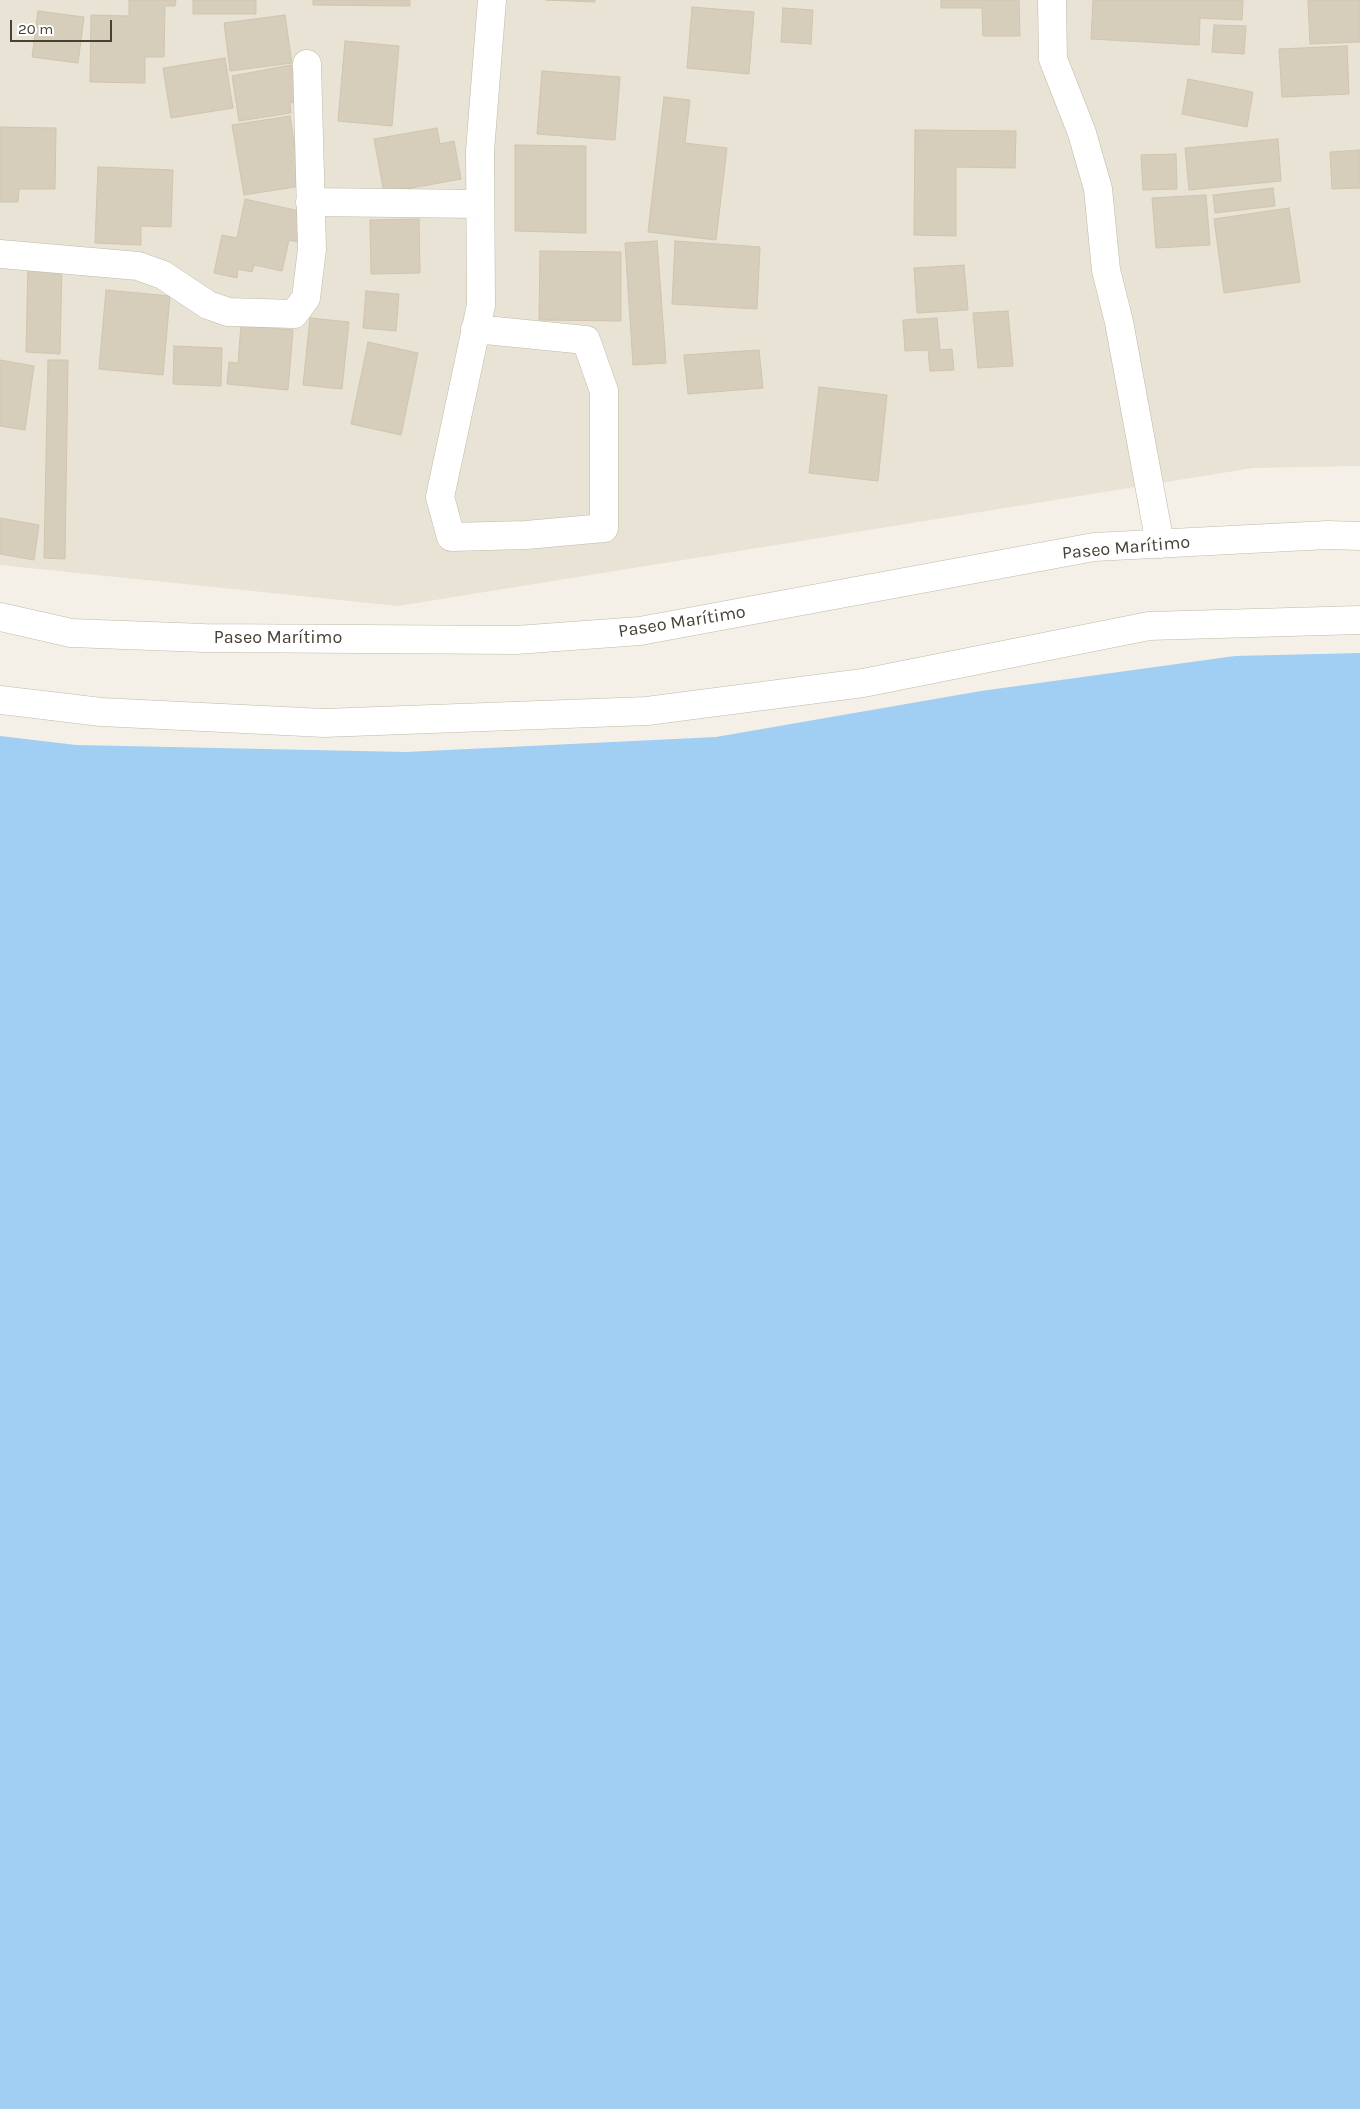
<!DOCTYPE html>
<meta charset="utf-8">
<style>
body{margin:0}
#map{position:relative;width:1360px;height:2109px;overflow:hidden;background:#f4f0e7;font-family:Karla,sans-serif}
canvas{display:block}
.scale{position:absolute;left:10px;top:20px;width:102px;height:22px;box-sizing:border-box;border:2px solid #474135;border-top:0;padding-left:6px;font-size:15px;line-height:18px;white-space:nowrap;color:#474135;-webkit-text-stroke:4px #fff;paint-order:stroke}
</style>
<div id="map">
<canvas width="1360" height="2109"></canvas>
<div class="scale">20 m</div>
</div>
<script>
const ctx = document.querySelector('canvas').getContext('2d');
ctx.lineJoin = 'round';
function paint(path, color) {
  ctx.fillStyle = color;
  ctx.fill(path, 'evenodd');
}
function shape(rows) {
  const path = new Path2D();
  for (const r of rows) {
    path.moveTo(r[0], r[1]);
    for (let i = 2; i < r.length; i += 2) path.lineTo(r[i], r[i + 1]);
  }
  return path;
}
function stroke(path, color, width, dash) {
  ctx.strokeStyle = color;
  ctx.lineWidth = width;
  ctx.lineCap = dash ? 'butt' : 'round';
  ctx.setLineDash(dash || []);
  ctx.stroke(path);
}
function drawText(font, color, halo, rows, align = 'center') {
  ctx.font = font + ' Karla,sans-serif';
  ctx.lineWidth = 4.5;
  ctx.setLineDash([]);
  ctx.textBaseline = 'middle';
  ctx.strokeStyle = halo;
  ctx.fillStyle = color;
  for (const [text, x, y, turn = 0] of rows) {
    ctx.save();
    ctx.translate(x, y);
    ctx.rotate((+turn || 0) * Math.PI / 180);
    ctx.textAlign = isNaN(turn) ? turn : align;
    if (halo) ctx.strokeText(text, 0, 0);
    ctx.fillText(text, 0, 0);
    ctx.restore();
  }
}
const residential = shape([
 [0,0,1360,0,1360,466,1253,468,398,606,0,565]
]);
const water = shape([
 [1360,653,1360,2109,0,2109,0,736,76,745,406,752,716,737,981,691,1235,656]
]);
const building = shape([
 [129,0,176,0,175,6,165,6,164,57,145,57,145,83,90,82,91,15,129,16,129,0],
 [193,0,256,0,256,14,193,14,193,0],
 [313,0,410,0,410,6,313,5,313,0],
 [546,0,595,0,595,2,546,0],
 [941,0,1019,0,1020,36,983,36,982,8,941,8,941,0],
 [1093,0,1243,0,1242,20,1200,18,1199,45,1091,39,1093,0],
 [1308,0,1360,0,1360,42,1310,44,1308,0],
 [692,7,754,12,749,74,687,68,692,7],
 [783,8,813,10,811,44,781,42,783,8],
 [38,11,84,17,78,63,32,57,38,11],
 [285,15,292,63,230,71,224,23,285,15],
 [1214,25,1246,26,1244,54,1212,52,1214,25],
 [345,41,399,46,392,126,338,121,345,41],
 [1347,46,1349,94,1282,97,1279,49,1347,46],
 [225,58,233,108,171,118,163,68,225,58],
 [291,65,298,102,290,103,291,113,239,121,232,76,291,65],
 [542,71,620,77,615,140,537,134,542,71],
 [1188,79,1253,92,1247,127,1182,114,1188,79],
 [664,97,690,100,685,143,727,148,716,240,648,232,664,97],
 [290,116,301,186,244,195,232,125,290,116],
 [0,127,56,128,55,189,19,189,18,202,0,202,0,127],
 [437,128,440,144,454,141,461,179,384,193,374,139,437,128],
 [915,130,1016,131,1015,168,956,167,956,236,914,235,915,130],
 [1278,139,1281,181,1189,190,1185,148,1278,139],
 [515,145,586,146,586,233,515,231,515,145],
 [1360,150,1360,188,1332,189,1330,152,1360,150],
 [1176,154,1177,189,1143,190,1141,155,1176,154],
 [98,167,173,170,171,227,141,226,141,245,95,243,98,167],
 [1273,188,1275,206,1215,213,1213,195,1273,188],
 [1206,195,1210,245,1156,248,1152,198,1206,195],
 [245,199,304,212,298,242,289,240,282,271,254,265,252,272,238,269,237,278,214,273,222,235,237,238,245,199],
 [1289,208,1300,282,1224,293,1214,219,1289,208],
 [419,219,420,273,371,274,370,220,419,219],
 [657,241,666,363,633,365,625,243,657,241],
 [675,241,760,247,757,309,672,304,675,241],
 [540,251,621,252,621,321,539,320,540,251],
 [28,263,62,265,60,354,26,352,28,263],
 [964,265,968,310,917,313,914,268,964,265],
 [106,290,170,296,163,375,99,369,106,290],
 [366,291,399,294,396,331,363,328,366,291],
 [1008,311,1013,366,978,368,973,313,1008,311],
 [310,318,349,322,342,389,303,385,310,318],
 [937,318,940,350,952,349,954,370,930,371,928,350,905,351,903,320,937,318],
 [241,325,293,330,288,390,227,384,229,362,238,363,241,325],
 [368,342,418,353,401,435,351,424,368,342],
 [174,346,222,348,221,386,173,384,174,346],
 [759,350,763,388,688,394,684,355,759,350],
 [0,360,34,366,25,430,0,426,0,360],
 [48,360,68,360,65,559,44,558,48,360],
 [819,387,887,395,878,481,809,473,819,387],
 [0,518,39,525,34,560,0,554,0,518]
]);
const minor = shape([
 [1052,0,1053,59,1082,133,1098,189,1106,270,1119,322,1160,544],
 [310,202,480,204],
 [0,254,138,266,163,275,208,305,228,312,294,314,306,298,312,249,307,64],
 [475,329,586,340,604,391,604,528,526,535,451,537,440,497,481,305,480,151,492,0],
 [0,617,71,633,204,638,516,640,640,631,1094,547,1328,535,1360,536],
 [0,700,101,712,324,723,647,711,863,683,1149,626,1360,620]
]);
const streetNames = [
 ["Paseo Marítimo",1126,548,-5],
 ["Paseo Marítimo",682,622,-9],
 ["Paseo Marítimo",278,638]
];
paint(residential, '#e8e3d4');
paint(water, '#a1cef3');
paint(building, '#d6cdbb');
stroke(building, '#d1c5ae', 1);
stroke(minor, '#c0b9a9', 29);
stroke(minor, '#fff', 28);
drawText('18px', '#474135', '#fff', streetNames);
</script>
